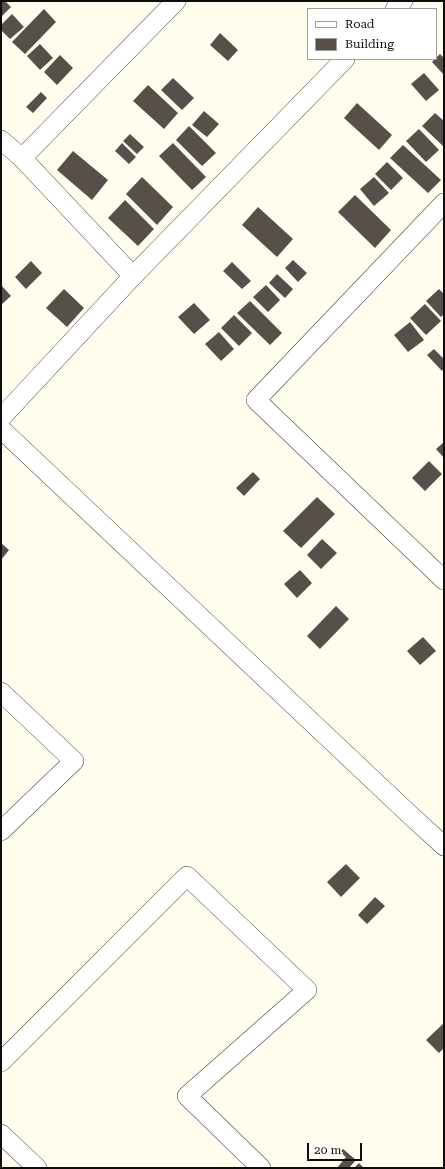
<!DOCTYPE html>
<style>
body{margin:0}
#map{position:relative;width:445px;height:1169px;overflow:hidden;background:#fffded;font-family:"Roboto Serif",serif}
canvas{display:block}
.frame{position:absolute;inset:0;border:2px solid #0d0d0d;pointer-events:none}
.legend{position:absolute;left:307px;top:8px;width:130px;height:52px;box-sizing:border-box;background:#fff;border:1px solid #9e9e9e;margin:0;padding:5px 7px;list-style:none;font-size:12px;color:#0d0d0d}
.legend li{display:flex;align-items:center;gap:8px;height:20px}
.legend b{width:20px;border:1px solid #9e9e9e}
.scale{position:absolute;left:307px;top:1143px;width:55px;height:18px;box-sizing:border-box;border:2px solid #0d0d0d;border-top:0;padding-left:5px;font-size:12px;line-height:14px;white-space:nowrap;color:#0d0d0d;-webkit-text-stroke:3px #fff;paint-order:stroke}
</style>
<div id="map">
<canvas width="445" height="1169"></canvas>
<div class="frame"></div>
<ul class="legend">
<li><b style="height:5px;background:#fff"></b>Road</li>
<li><b style="height:11px;background:#574f49"></b>Building</li>
</ul>
<div class="scale">20 m</div>
</div>
<script>
const ctx = document.querySelector('canvas').getContext('2d');
ctx.lineJoin = 'round';
function paint(path, color) {
  ctx.fillStyle = color;
  ctx.fill(path, 'evenodd');
}
function shape(rows) {
  const path = new Path2D();
  for (const r of rows) {
    path.moveTo(r[0], r[1]);
    for (let i = 2; i < r.length; i += 2) path.lineTo(r[i], r[i + 1]);
  }
  return path;
}
function stroke(path, color, width, dash) {
  ctx.strokeStyle = color;
  ctx.lineWidth = width;
  ctx.lineCap = dash ? 'butt' : 'round';
  ctx.setLineDash(dash || []);
  ctx.stroke(path);
}
const building = shape([
 [1,1,5,1,11,7,1,17],
 [44,9,56,22,25,54,12,42],
 [12,14,24,27,10,39,1,30,1,25],
 [220,33,238,50,228,61,210,45],
 [40,44,53,58,40,70,27,56],
 [440,54,444,58,444,75,432,62],
 [60,55,73,68,57,85,44,72],
 [424,73,439,90,426,101,411,84],
 [173,78,194,98,182,110,161,90],
 [148,85,178,113,164,129,133,101],
 [41,92,47,98,33,113,26,107],
 [357,103,392,135,379,150,344,118],
 [204,111,219,124,207,137,192,125],
 [435,113,444,121,444,147,422,126],
 [189,126,216,153,202,166,176,140],
 [419,129,439,150,426,162,406,141],
 [130,134,144,147,137,154,123,141],
 [122,143,136,157,129,164,115,151],
 [173,143,206,177,192,190,159,156],
 [403,145,441,180,428,193,390,158],
 [73,151,108,180,92,200,57,170],
 [387,162,403,178,391,190,375,174],
 [142,177,173,207,157,225,126,194],
 [374,177,389,193,374,206,360,189],
 [355,195,391,230,375,248,338,212],
 [125,200,154,229,138,246,108,218],
 [258,207,293,239,277,257,242,225],
 [293,260,307,273,298,282,285,268],
 [31,261,42,273,26,289,15,277],
 [232,262,251,281,242,289,223,271],
 [277,274,293,289,285,298,269,283],
 [1,285,11,296,1,305],
 [266,285,280,300,268,312,253,297],
 [64,289,84,308,67,327,46,308],
 [439,289,444,294,444,314,441,317,426,301],
 [250,301,282,333,270,345,237,313],
 [194,303,210,320,194,334,178,317],
 [425,304,441,321,426,335,410,318],
 [234,315,252,333,239,346,221,328],
 [410,322,424,340,408,352,394,335],
 [219,332,234,349,221,361,205,344],
 [434,349,444,359,444,368,442,371,427,355],
 [444,442,444,458,436,449],
 [429,461,442,474,425,491,412,478],
 [253,472,260,479,244,496,236,488],
 [317,497,335,514,301,548,283,531],
 [322,539,337,553,321,569,307,555],
 [1,543,9,550,1,560],
 [300,570,312,583,297,598,284,584],
 [336,606,349,619,320,649,307,636],
 [423,637,436,651,420,665,407,651],
 [346,864,360,878,341,897,327,882],
 [375,897,385,906,367,924,358,915],
 [444,1023,444,1048,439,1053,426,1040],
 [343,1149,356,1160,349,1168,337,1168,346,1157,340,1152],
 [359,1163,364,1168,354,1168]
]);
const minor = shape([
 [395,9,403,1],
 [1,140,22,158,133,276],
 [22,158,176,1],
 [444,203,256,400,444,580],
 [1,418,133,276,345,59],
 [1,429,409,814,444,846],
 [1,692,74,761,1,831],
 [1,1062,187,876,307,990,187,1096,261,1168],
 [1,1134,37,1168]
]);
paint(building, '#574f49');
stroke(minor, '#404040', 20);
stroke(minor, '#fff', 19);
</script>
